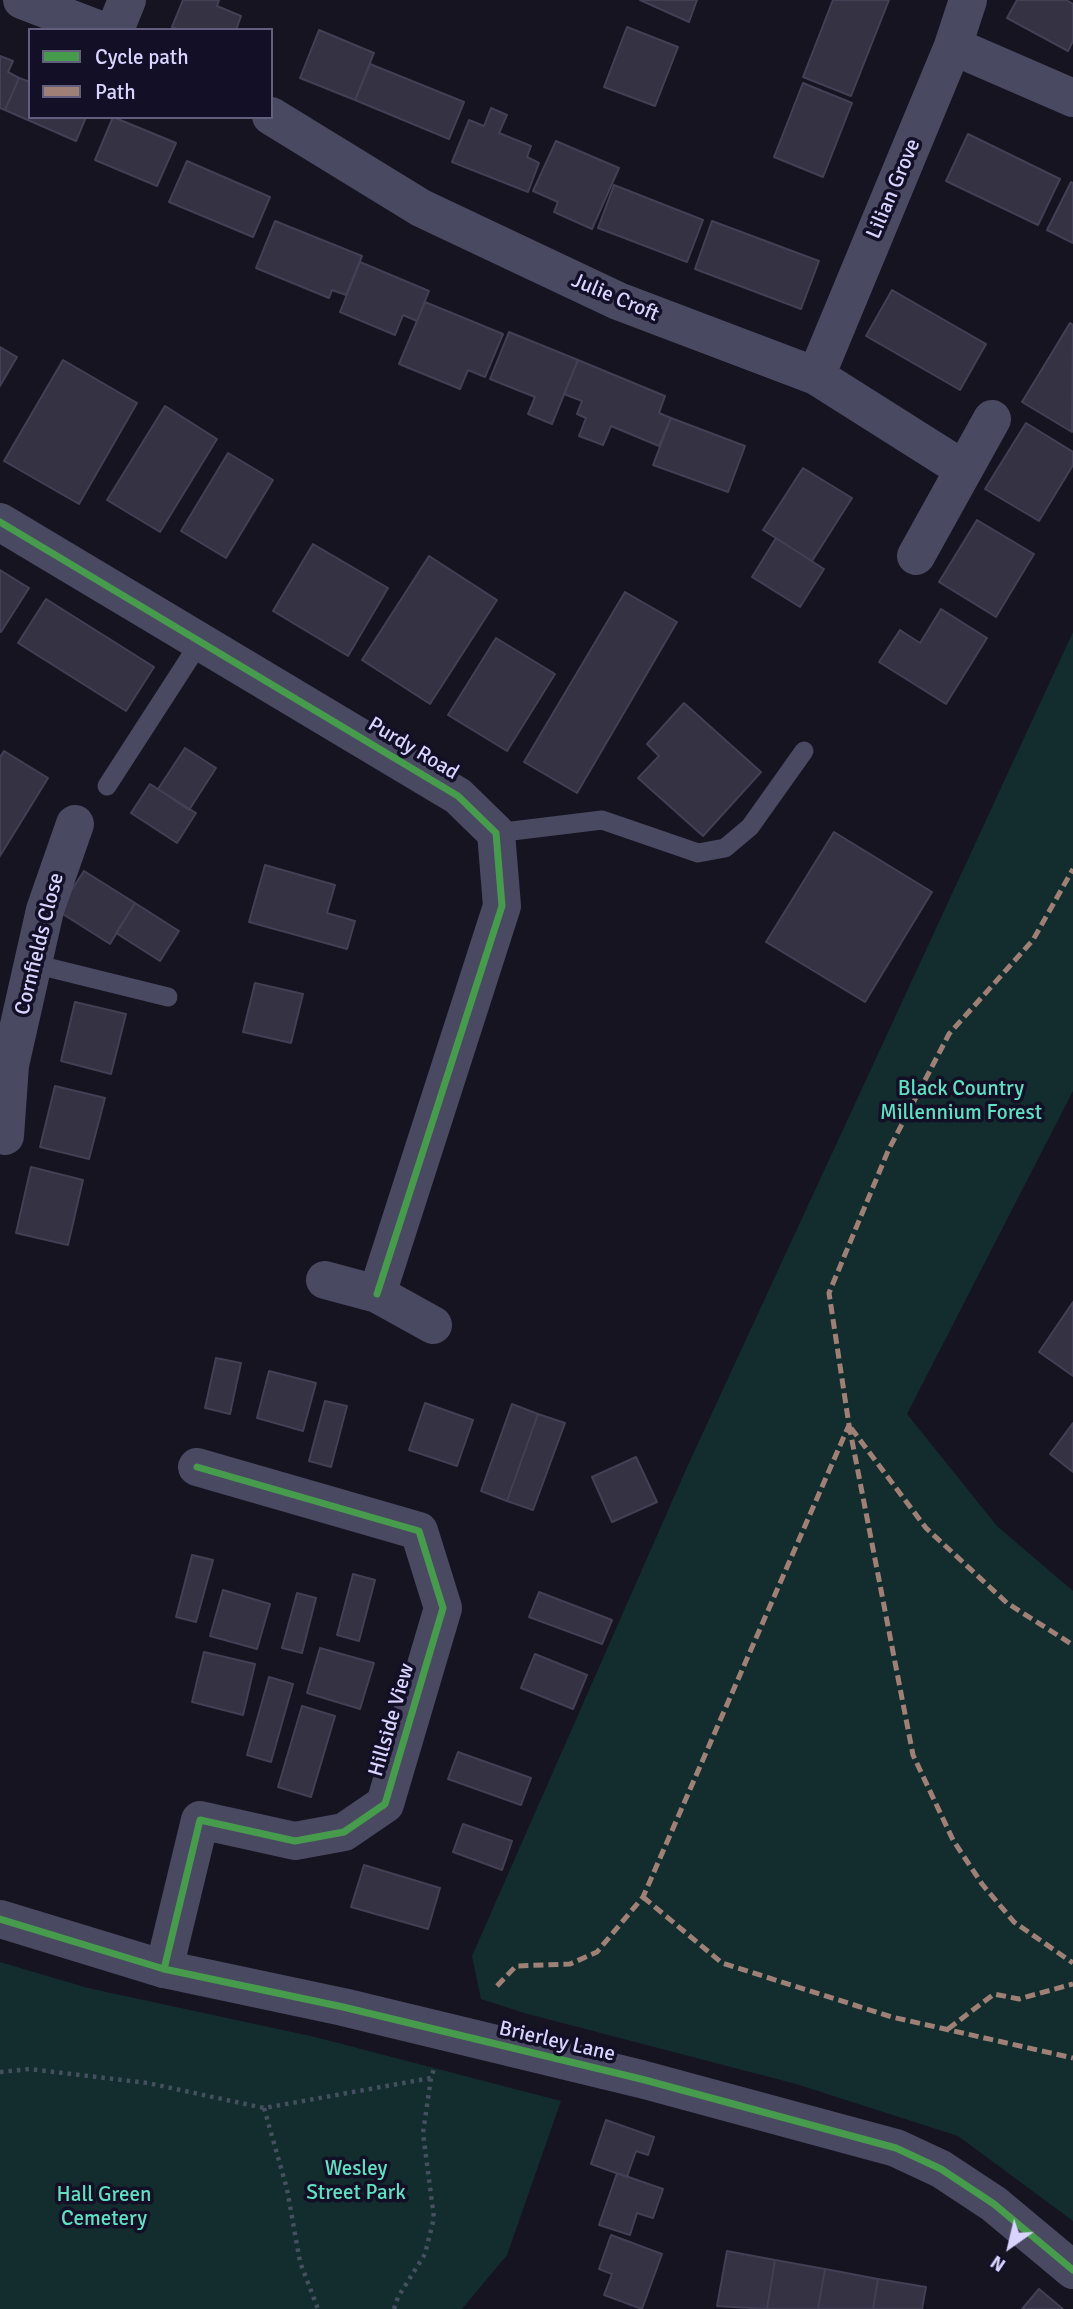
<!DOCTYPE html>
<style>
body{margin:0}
#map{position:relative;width:1073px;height:2309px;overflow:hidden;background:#161421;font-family:Signika,sans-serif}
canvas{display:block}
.legend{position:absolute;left:28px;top:28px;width:245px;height:91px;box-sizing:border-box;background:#130f26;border:2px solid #625e7d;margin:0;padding:9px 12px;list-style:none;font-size:21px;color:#d9d4ff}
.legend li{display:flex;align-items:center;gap:14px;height:35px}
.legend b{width:35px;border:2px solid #625e7d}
.north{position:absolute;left:975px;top:2211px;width:70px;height:70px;-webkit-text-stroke:5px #130f26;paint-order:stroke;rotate:214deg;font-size:19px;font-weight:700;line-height:28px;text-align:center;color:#d9d4ff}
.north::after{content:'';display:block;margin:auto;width:24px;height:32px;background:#d9d4ff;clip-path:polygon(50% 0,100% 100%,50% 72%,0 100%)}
</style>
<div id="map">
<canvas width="1073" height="2309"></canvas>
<ul class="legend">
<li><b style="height:9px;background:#469c4c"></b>Cycle path</li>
<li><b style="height:9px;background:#9e8076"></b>Path</li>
</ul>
<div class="north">N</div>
</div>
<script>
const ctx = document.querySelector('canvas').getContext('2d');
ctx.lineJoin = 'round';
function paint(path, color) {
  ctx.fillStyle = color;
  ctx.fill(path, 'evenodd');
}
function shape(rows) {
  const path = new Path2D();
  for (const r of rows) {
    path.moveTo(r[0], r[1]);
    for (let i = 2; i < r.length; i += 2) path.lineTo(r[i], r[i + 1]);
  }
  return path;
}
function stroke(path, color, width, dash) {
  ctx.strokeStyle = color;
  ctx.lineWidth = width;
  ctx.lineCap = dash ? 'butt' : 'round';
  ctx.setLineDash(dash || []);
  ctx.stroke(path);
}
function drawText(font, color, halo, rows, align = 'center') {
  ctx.font = font + ' Signika,sans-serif';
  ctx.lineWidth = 7;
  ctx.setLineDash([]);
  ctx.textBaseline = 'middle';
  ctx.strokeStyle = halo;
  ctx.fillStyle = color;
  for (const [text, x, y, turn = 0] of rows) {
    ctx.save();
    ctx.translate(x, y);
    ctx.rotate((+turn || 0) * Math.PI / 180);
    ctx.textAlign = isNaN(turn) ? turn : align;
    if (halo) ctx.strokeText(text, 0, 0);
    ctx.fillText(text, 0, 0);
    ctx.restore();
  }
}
const green = shape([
 [1073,632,1073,1091,907,1414,997,1526,1073,1591,1073,2221,958,2136,796,2084,524,2013,481,1999,472,1956,688,1465],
 [0,1962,88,1988,315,2037,561,2101,507,2255,462,2309,0,2309]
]);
const building = shape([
 [183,0,219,0,217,6,241,16,236,30,179,30,172,27,183,0],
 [640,0,697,0,689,22,640,0],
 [833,0,889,0,851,96,803,77,833,0],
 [1017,0,1066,0,1073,4,1073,41,1068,51,1007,18,1017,0],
 [627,27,678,47,655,106,604,87,627,27],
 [319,30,374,53,355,100,300,78,319,30],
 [0,56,13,61,8,72,19,78,5,110,0,108,0,56],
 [370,64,464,102,449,139,355,100,370,64],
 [19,78,30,82,30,117,86,117,76,141,5,110,19,78],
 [803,83,852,103,823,177,774,157,803,83],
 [491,108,507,115,499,133,531,146,527,157,539,163,528,192,452,162,469,120,484,126,491,108],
 [113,117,176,143,157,186,95,160,113,117],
 [968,134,1060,179,1038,225,946,181,968,134],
 [556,141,619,168,592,229,554,212,558,202,533,191,556,141],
 [187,161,270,197,253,237,169,202,187,161],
 [1071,182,1073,183,1073,243,1047,230,1071,182],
 [614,185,703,220,687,262,598,228,614,185],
 [275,221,362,256,346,295,332,290,329,298,256,268,275,221],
 [712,221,819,261,801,309,695,269,712,221],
 [360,262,429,291,417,321,403,315,395,335,340,312,360,262],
 [892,290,986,344,960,390,866,336,892,290],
 [425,302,503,334,485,377,468,370,460,389,399,364,425,302],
 [1070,323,1073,325,1072,432,1022,402,1070,323],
 [509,332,578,360,552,424,528,414,535,397,490,379,509,332],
 [0,347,17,357,0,386,0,347],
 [63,360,137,403,79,504,4,461,63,360],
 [578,360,665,396,659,413,671,418,659,446,611,426,603,445,579,436,586,418,577,414,582,401,564,394,578,360],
 [165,406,217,439,160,532,107,500,165,406],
 [671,418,745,446,728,492,653,465,671,418],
 [1026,423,1073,452,1073,465,1039,521,985,489,1026,423],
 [228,453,273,480,226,558,181,531,228,453],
 [803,468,852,498,812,561,763,530,803,468],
 [977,520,1034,554,996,617,939,582,977,520],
 [776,538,824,569,800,607,752,577,776,538],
 [313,544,388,588,348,656,273,611,313,544],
 [429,556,497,600,430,704,362,660,429,556],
 [0,570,29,588,1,632,0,631,0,570],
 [625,592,677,622,577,793,524,762,625,592],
 [46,599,154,667,126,711,18,643,46,599],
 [941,609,987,638,946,704,879,662,900,630,920,643,941,609],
 [496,638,555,674,507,751,448,715,496,638],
 [684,703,761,772,703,836,638,778,659,756,647,744,684,703],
 [185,748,216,768,189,810,158,789,185,748],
 [4,751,48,778,0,856,0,757,4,751],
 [150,784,196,813,177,843,131,813,150,784],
 [834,832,932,892,865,1002,766,942,834,832],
 [265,865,335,885,327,913,355,921,347,949,249,922,265,865],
 [84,871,135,903,110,944,58,911,84,871],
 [135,903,179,931,160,961,116,933,135,903],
 [255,983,303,994,291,1043,243,1032,255,983],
 [75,1002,126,1014,111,1074,61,1061,75,1002],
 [55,1086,105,1098,89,1159,40,1147,55,1086],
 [31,1167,83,1180,68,1245,16,1233,31,1167],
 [1073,1302,1073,1376,1039,1352,1073,1302],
 [216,1358,241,1363,230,1414,205,1408,216,1358],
 [269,1371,316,1383,303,1431,257,1418,269,1371],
 [325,1401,347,1406,331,1467,309,1461,325,1401],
 [425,1403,473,1420,457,1466,409,1450,425,1403],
 [512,1404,538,1414,507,1501,481,1491,512,1404],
 [538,1414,565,1423,533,1510,507,1501,538,1414],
 [1073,1423,1073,1472,1050,1454,1073,1423],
 [636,1457,657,1502,612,1522,592,1477,636,1457],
 [192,1555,213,1560,196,1622,176,1617,192,1555],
 [353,1574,375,1580,359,1641,337,1635,353,1574],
 [223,1590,270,1604,257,1649,210,1636,223,1590],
 [539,1592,612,1620,602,1644,529,1617,539,1592],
 [297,1593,316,1598,302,1653,282,1648,297,1593],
 [320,1648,374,1663,360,1709,307,1693,320,1648],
 [204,1652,255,1664,243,1715,192,1702,204,1652],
 [535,1654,587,1675,573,1709,521,1688,535,1654],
 [269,1677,293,1684,271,1762,247,1755,269,1677],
 [302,1706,335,1716,311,1797,278,1787,302,1706],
 [458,1752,531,1778,521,1805,448,1779,458,1752],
 [463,1824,512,1841,502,1870,453,1852,463,1824],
 [364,1865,440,1888,428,1929,351,1907,364,1865],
 [606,2120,654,2137,648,2155,636,2151,627,2177,591,2164,606,2120],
 [617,2173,663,2189,653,2218,637,2213,630,2235,599,2225,617,2173],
 [611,2235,662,2254,642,2309,604,2295,612,2274,599,2269,611,2235],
 [727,2251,775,2260,767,2309,717,2306,727,2251],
 [775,2260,825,2269,818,2309,767,2309,775,2260],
 [825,2269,878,2279,873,2309,818,2309,825,2269],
 [878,2279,926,2287,922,2309,873,2309,878,2279],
 [1039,2289,1063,2309,1022,2309,1039,2289]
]);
const path = shape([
 [0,2072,29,2069,148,2083,264,2108,431,2078,434,2069],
 [264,2108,287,2189,300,2262,318,2309],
 [394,2309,398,2297,425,2254,434,2218,423,2133,431,2078]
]);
const service = shape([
 [107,786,200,642],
 [496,833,602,820,698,853,725,848,750,827,804,751],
 [34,964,168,997]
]);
const minor = shape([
 [22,0,100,30],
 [115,30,127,0],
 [953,46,1073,98],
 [271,116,421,208,618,301,816,376,963,469],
 [816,376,953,46,968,0],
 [0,522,458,796,496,833,502,906,377,1294],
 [916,556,992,419],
 [0,1063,10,1065,5,1136],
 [10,1065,45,910,75,824],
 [325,1280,377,1294,433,1325],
 [164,1969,200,1820,295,1841,344,1832,385,1804,443,1608,419,1531,197,1467]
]);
const tertiary = shape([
 [0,1919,164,1969,343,2007,641,2079,896,2148,941,2169,994,2204,1073,2270]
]);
const quiet = shape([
 [849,1425,913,1755,953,1840,982,1884,1014,1922,1073,1963],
 [851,1428,926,1528,1007,1603,1073,1645],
 [643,1897,722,1963,892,2017,1073,2058],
 [497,1986,516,1966,570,1964,597,1952,643,1897,849,1425,829,1293,888,1151,949,1034,1033,940,1073,869],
 [948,2029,994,1994,1019,1999,1073,1984]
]);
const cycleway = shape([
 [0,522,458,796,496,833,502,906,377,1294],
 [0,1919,164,1969,343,2007,641,2079,896,2148,941,2169,994,2204,1073,2270],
 [164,1969,200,1820,295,1841,344,1832,385,1804,443,1608,419,1531,197,1467]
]);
const streetNames = [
 ["Lilian Grove",894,189,-67],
 ["Julie Croft",615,298,23],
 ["Purdy Road",413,749,31],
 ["Cornfields Close",40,944,-76],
 ["Hillside View",392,1720,-74],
 ["Brierley Lane",557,2042,13]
];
const parkNames = [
 ["Black Country",961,1089],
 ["Millennium Forest",961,1113],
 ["Wesley",356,2169],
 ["Street Park",356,2193],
 ["Hall Green",104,2195],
 ["Cemetery",104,2219]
];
paint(green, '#132c2d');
paint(building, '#343243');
stroke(building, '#433f54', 2);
stroke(path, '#44505f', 4.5, [3.5, 5]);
stroke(service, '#4a4962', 19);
stroke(minor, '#4a4962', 38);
stroke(tertiary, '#4a4962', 38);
stroke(quiet, '#9e8076', 5, [10, 5]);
stroke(cycleway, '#469c4c', 7);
drawText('21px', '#d9d4ff', '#130f26', streetNames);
drawText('21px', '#5fe0c0', '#130f26', parkNames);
</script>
